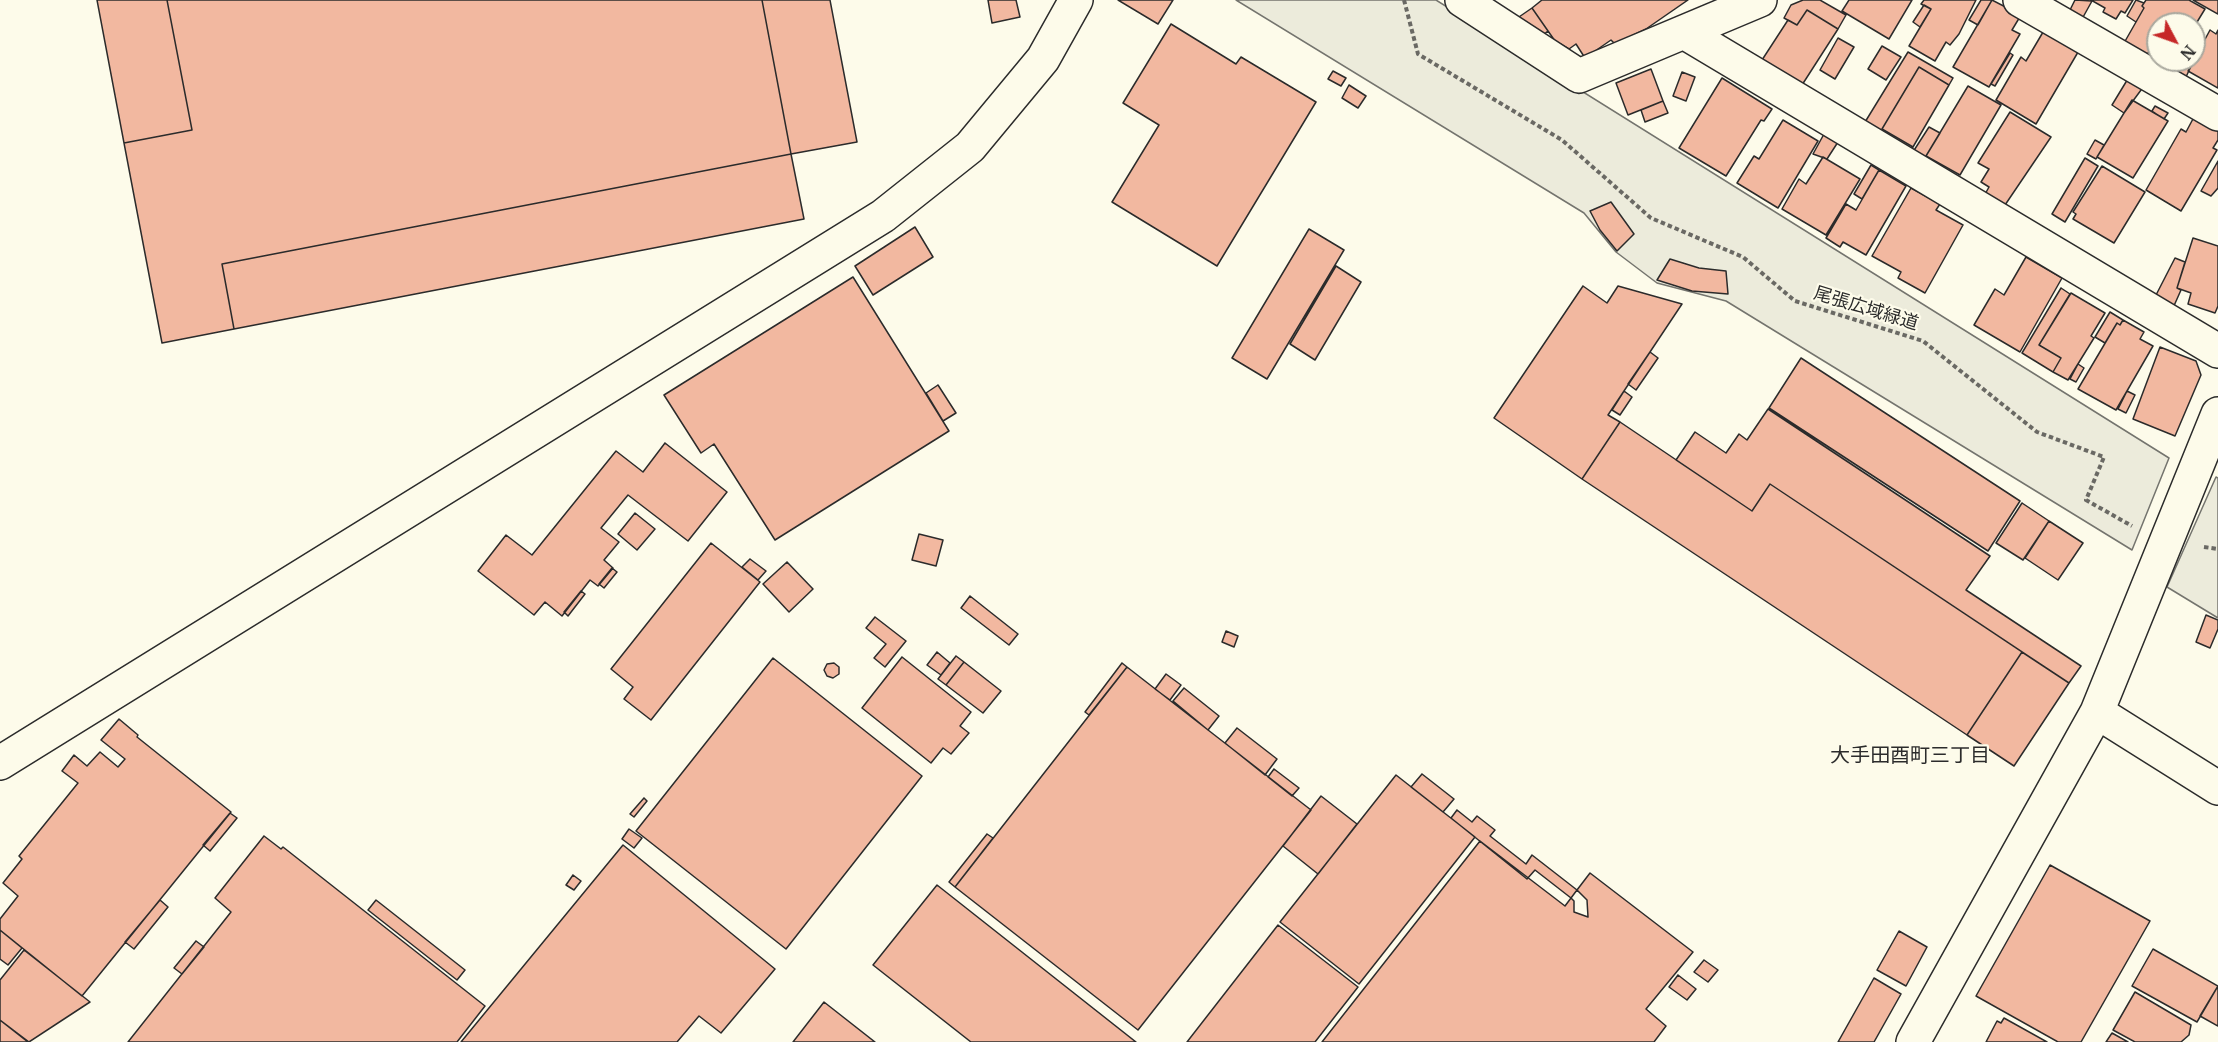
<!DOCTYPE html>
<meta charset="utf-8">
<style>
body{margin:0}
#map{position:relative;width:2218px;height:1042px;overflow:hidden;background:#fdfbea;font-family:Merriweather,serif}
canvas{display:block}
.north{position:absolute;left:2146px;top:12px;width:60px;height:60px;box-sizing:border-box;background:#fdfbea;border:2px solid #a9a89e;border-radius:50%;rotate:131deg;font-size:16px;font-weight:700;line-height:24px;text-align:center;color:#2b2b2b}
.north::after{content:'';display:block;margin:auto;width:21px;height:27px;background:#c62828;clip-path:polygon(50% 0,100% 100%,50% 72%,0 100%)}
</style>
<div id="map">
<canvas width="2218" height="1042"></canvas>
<div class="north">N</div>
</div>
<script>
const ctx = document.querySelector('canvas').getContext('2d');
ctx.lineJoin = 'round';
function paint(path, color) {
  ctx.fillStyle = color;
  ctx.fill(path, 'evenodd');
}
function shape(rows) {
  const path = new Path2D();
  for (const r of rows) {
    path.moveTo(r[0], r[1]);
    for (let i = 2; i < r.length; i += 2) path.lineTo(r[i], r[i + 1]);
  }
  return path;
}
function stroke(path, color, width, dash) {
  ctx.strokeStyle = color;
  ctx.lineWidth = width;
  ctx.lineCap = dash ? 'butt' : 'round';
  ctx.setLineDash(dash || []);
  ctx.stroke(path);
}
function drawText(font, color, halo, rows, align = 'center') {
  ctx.font = font + ' Merriweather,"Noto Sans JP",serif';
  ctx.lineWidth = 4.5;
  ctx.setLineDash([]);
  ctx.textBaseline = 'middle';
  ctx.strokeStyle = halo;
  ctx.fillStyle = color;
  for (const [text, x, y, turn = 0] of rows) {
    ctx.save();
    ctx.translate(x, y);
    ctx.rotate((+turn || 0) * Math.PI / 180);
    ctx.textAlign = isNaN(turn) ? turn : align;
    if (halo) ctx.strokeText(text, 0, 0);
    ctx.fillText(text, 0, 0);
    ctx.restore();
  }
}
const green = shape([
 [1236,0,1436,0,2169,458,2132,550,1726,301,1657,283,1616,252,1584,213,1236,0],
 [2216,477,2218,478,2218,618,2167,587,2216,477]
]);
const building = shape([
 [97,0,167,0,192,130,124,143,97,0],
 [167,0,762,0,791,154,222,264,234,329,162,343,124,143,192,130,167,0],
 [762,0,830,0,857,142,791,154,762,0],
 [988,0,1016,0,1020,17,992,23,988,0],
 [1118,0,1173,0,1158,24,1118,0],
 [1542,0,1688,0,1646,29,1615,44,1611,40,1585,58,1576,44,1569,49,1555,41,1532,8,1542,0],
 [1803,0,1820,0,1846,15,1838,29,1807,10,1797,25,1784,18,1791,5,1803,0],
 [1849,0,1912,0,1889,39,1842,11,1849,0],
 [1924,0,1976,0,1959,34,1950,45,1946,42,1935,61,1909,46,1931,9,1921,4,1924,0],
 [1981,0,1992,0,1978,25,1969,20,1981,0],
 [1992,0,2021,15,2012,30,2020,34,1989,87,1953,67,1992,0],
 [2075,0,2092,1,2082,19,2069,12,2075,0],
 [2091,0,2133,0,2125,13,2121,11,2116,19,2103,12,2105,8,2091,0],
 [2136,0,2144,3,2142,6,2144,8,2136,22,2127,16,2136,0],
 [2146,0,2189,0,2205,9,2194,27,2194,24,2158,24,2158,54,2151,49,2146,56,2124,43,2144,8,2142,6,2146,0],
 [2193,0,2218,0,2218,14,2193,0],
 [1924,5,1931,9,1920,27,1913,22,1924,5],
 [1532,8,1548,31,1543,35,1516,19,1532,8],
 [1807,10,1838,29,1802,85,1762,60,1788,20,1797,25,1807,10],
 [1171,24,1236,64,1241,57,1316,102,1217,266,1112,202,1159,125,1123,103,1171,24],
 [2046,27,2081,47,2036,124,1996,100,2021,57,2026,61,2046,27],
 [2210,30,2216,34,2218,30,2218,88,2188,71,2210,30],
 [1838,38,1854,47,1835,79,1820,70,1838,38],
 [1882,46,1901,57,1886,80,1868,69,1882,46],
 [1908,52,1953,78,1949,85,1919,67,1882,129,1913,147,1909,153,1862,127,1908,52],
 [2010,53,2013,55,1995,86,1991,84,2010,53],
 [2179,60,2194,60,2185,79,2172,72,2179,60],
 [1919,67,1949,85,1913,147,1882,129,1919,67],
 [1651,69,1663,101,1628,115,1616,83,1651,69],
 [1333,71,1346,78,1341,86,1328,79,1333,71],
 [1682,72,1695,77,1686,101,1673,96,1682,72],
 [2129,77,2144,86,2124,113,2112,105,2129,77],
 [1722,78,1772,109,1764,121,1761,120,1726,176,1679,148,1722,78],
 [1349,85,1366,96,1358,108,1342,98,1349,85],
 [1968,86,2001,105,1960,175,1926,156,1968,86],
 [2132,100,2168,121,2133,178,2097,157,2132,100],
 [1663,101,1668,113,1645,122,1641,110,1663,101],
 [2155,106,2168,113,2164,119,2152,111,2155,106],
 [2010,112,2051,137,2003,208,1984,196,1989,187,1981,182,1989,169,1978,163,2010,112],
 [2194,117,2218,131,2218,140,2213,148,2217,150,2181,211,2146,190,2181,129,2186,132,2194,117],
 [1783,120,1818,141,1778,208,1737,183,1754,156,1759,159,1783,120],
 [1929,127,1940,133,1926,156,1929,158,1926,164,1911,155,1929,127],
 [1824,134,1838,142,1827,159,1813,154,1824,134],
 [2095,140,2104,145,2096,159,2087,154,2095,140],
 [791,154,804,219,234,329,222,264,791,154],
 [1823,157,1860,179,1826,235,1782,209,1799,179,1806,184,1823,157],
 [2085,158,2098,166,2065,222,2052,214,2085,158],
 [2218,161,2218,188,2211,196,2201,191,2218,161],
 [1871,165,1879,170,1862,199,1854,194,1871,165],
 [2102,166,2145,192,2114,243,2073,219,2076,214,2073,212,2102,166],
 [1879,170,1906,186,1866,255,1843,242,1840,247,1826,238,1846,204,1856,210,1879,170],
 [1911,188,1940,204,1936,210,1963,225,1925,293,1898,278,1901,272,1872,256,1911,188],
 [1611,202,1634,234,1617,251,1600,230,1590,211,1611,202],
 [915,227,933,257,873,295,855,266,915,227],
 [1309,229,1344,250,1267,379,1232,358,1309,229],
 [2193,238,2218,246,2218,306,2215,313,2188,304,2191,293,2177,288,2193,238],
 [2026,257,2062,278,2020,352,1974,325,1995,289,2004,295,2026,257],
 [2175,258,2185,262,2177,288,2181,290,2173,308,2155,297,2175,258],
 [1670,259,1699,268,1726,271,1728,294,1692,291,1657,280,1670,259],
 [1336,266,1361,282,1315,360,1290,344,1336,266],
 [853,277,949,431,775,540,714,444,701,453,664,395,853,277],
 [1583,286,1607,303,1618,286,1682,304,1608,415,1620,422,1582,479,1494,418,1583,286],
 [2061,288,2070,294,2039,345,2061,358,2053,372,2022,353,2061,288],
 [2071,293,2105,313,2091,336,2094,338,2068,380,2053,372,2061,358,2039,345,2071,293],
 [2110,312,2123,320,2120,325,2117,323,2105,343,2095,337,2110,312],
 [2123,320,2144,332,2140,339,2153,346,2116,410,2078,389,2117,323,2120,325,2123,320],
 [2160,347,2196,361,2201,375,2175,436,2133,419,2160,347],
 [1650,352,1658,358,1636,390,1628,384,1650,352],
 [1801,358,2020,501,1988,551,1769,408,1801,358],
 [2078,364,2084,368,2076,382,2070,379,2078,364],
 [938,385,956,413,943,421,926,393,938,385],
 [1624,391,1632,397,1620,415,1612,410,1624,391],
 [2127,391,2135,395,2126,413,2118,409,2127,391],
 [1768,409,1990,556,1966,590,2081,666,2069,683,1770,484,1752,511,1676,460,1695,432,1726,453,1739,434,1747,440,1768,409],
 [1620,422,1752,511,1770,484,2022,652,1967,735,1582,479,1620,422],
 [665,443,727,492,688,541,628,495,601,528,619,542,604,560,613,568,598,586,590,580,562,616,545,602,534,615,478,571,506,535,532,555,616,451,643,472,665,443],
 [2022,503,2049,521,2023,560,1996,543,2022,503],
 [635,513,655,529,637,550,618,534,635,513],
 [2049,521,2083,543,2058,580,2025,558,2049,521],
 [919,534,943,540,936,566,912,560,919,534],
 [711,543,760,582,651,720,624,699,633,687,611,669,711,543],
 [750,559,766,571,758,580,742,567,750,559],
 [787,562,813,589,789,612,763,584,787,562],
 [612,568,617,572,604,588,599,584,612,568],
 [581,591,585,594,568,616,564,612,581,591],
 [970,596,1018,634,1009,645,961,608,970,596],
 [2206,615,2218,620,2218,629,2210,648,2196,642,2206,615],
 [875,617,906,641,885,667,874,658,886,644,866,628,875,617],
 [1226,631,1238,636,1234,647,1222,642,1226,631],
 [937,652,950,663,941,675,927,665,937,652],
 [2022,652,2069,683,2014,766,1967,735,2022,652],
 [956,656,964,662,946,685,938,679,956,656],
 [902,657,971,712,960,726,969,733,951,754,943,748,931,763,862,708,902,657],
 [773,658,922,776,786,949,636,831,773,658],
 [964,662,1001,691,983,713,946,685,964,662],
 [834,663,839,667,839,674,833,678,827,676,824,670,827,664,834,663],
 [1122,663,1127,667,1089,715,1085,712,1122,663],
 [1127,667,1311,810,1138,1030,955,887,1127,667],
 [1166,674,1181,685,1170,700,1155,689,1166,674],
 [1184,688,1219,716,1208,730,1173,701,1184,688],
 [119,719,138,735,137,737,231,812,82,996,0,930,0,919,18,896,3,883,22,859,19,856,78,783,62,771,74,755,87,766,100,752,118,767,125,759,101,740,119,719],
 [1237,728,1277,759,1265,775,1225,743,1237,728],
 [1274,769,1299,788,1292,796,1268,777,1274,769],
 [1422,774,1454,799,1443,812,1411,787,1422,774],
 [1396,775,1475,837,1359,984,1280,922,1396,775],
 [1321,796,1357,824,1318,874,1283,846,1321,796],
 [644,798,647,801,634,817,630,814,644,798],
 [1457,810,1472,822,1477,816,1495,830,1490,836,1526,864,1532,855,1577,890,1571,898,1535,870,1527,879,1451,818,1457,810],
 [230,813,237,818,210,851,203,845,230,813],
 [629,829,642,838,634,848,622,839,629,829],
 [987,834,993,838,955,887,949,882,987,834],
 [264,836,281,849,283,847,485,1006,457,1042,128,1042,231,912,215,898,264,836],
 [1480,841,1565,906,1571,898,1574,901,1574,912,1588,917,1587,900,1577,890,1590,873,1693,952,1646,1009,1666,1026,1654,1042,1322,1042,1480,841],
 [623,845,775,969,721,1033,699,1016,677,1042,461,1042,623,845],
 [2050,865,2150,921,2081,1042,2058,1042,1976,996,2050,865],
 [573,875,581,881,574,890,566,885,573,875],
 [937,885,1136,1042,971,1042,873,965,937,885],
 [160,900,168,907,134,949,125,942,160,900],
 [376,900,465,970,457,980,368,910,376,900],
 [1278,925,1358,987,1315,1042,1187,1042,1278,925],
 [0,930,22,948,8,965,0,959,0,930],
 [1899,931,1927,947,1906,986,1877,970,1899,931],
 [196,941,204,947,182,974,174,968,196,941],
 [2153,949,2218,986,2197,1022,2132,986,2153,949],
 [24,950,90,1002,29,1042,0,1020,0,980,24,950],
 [1704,960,1718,970,1708,982,1694,972,1704,960],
 [1678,975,1696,989,1687,1000,1669,987,1678,975],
 [1874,978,1901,994,1874,1042,1838,1042,1874,978],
 [2218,986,2218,1026,2200,1016,2218,986],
 [2135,992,2191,1025,2189,1035,2181,1042,2135,1042,2113,1030,2135,992],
 [824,1002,875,1042,793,1042,824,1002],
 [2004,1018,2047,1042,1986,1042,1997,1021,2001,1023,2004,1018],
 [0,1020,28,1042,0,1042,0,1020],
 [2112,1033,2128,1042,2106,1042,2112,1033]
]);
const path = shape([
 [1404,0,1418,54,1562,140,1651,218,1743,257,1795,301,1923,341,2037,432,2104,457,2086,500,2132,526],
 [2204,547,2218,549]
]);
const street = shape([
 [1462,0,1579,76,1760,0],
 [2020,0,2218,114],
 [1684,32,2218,351],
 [2097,712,2218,788],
 [1913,1042,2097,712,2218,414]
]);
const secondary = shape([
 [0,763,883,216,970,147,1043,59,1076,0]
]);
const streetNames = [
 ["尾張広域緑道",1866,309,17]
];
const neighbourhoodNames = [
 ["大手田酉町三丁目",1910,756]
];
paint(green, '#ecebdb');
stroke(green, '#74746e', 1.5);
paint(building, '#f2b8a0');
stroke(building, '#2b2b2b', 1.5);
stroke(street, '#2b2b2b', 36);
stroke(secondary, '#2b2b2b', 36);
stroke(path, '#6a6964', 4, [4.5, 3]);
stroke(street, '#fdfbea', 33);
stroke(secondary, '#fdfbea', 33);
drawText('18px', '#2b2b2b', '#fdfbea', streetNames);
drawText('20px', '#2b2b2b', '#fdfbea', neighbourhoodNames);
</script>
